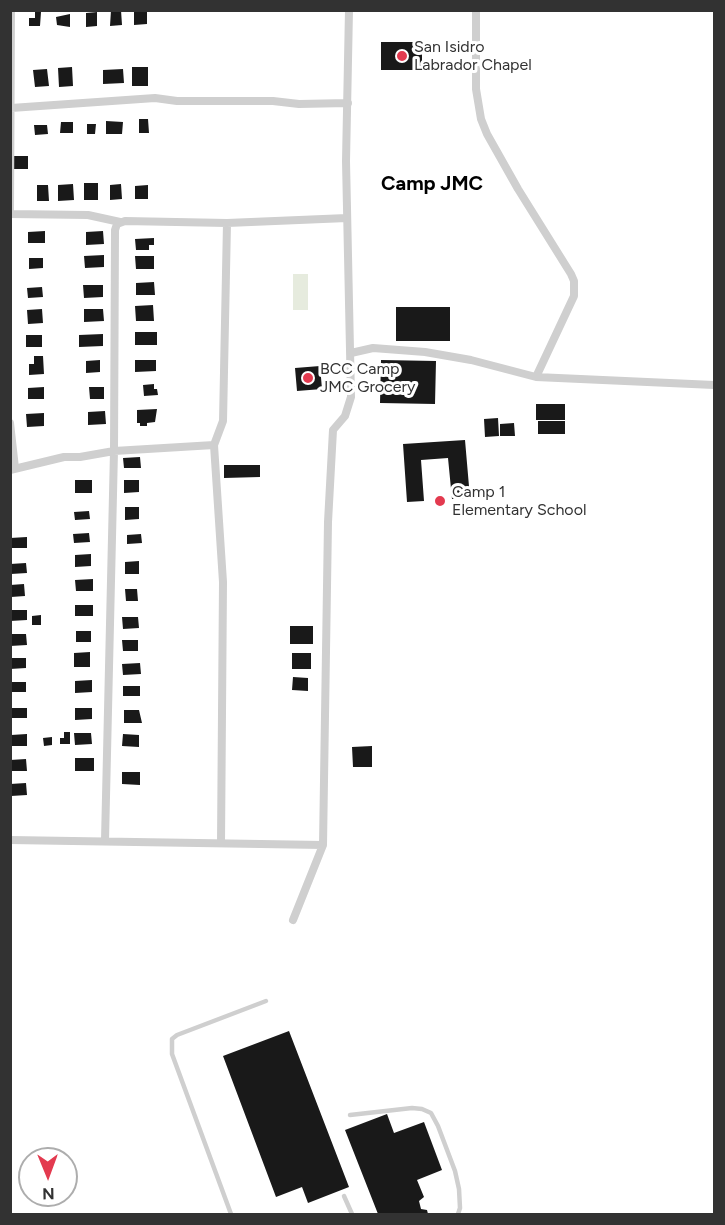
<!DOCTYPE html>
<style>
body{margin:0}
#map{position:relative;width:725px;height:1225px;overflow:hidden;background:#fff;font-family:Figtree,sans-serif}
canvas{display:block}
.frame{position:absolute;inset:0;border:12px solid #323232;pointer-events:none}
.north{position:absolute;left:18px;top:1147px;width:60px;height:60px;box-sizing:border-box;background:#fff;border:2px solid #adadad;border-radius:50%;rotate:179deg;font-size:16px;font-weight:700;line-height:24px;text-align:center;color:#323232}
.north::after{content:'';display:block;margin:auto;width:21px;height:27px;background:#e33a4f;clip-path:polygon(50% 0,100% 100%,50% 72%,0 100%)}
</style>
<div id="map">
<canvas width="725" height="1225"></canvas>
<div class="frame"></div>
<div class="north">N</div>
</div>
<script>
const ctx = document.querySelector('canvas').getContext('2d');
ctx.lineJoin = 'round';
function paint(path, color) {
  ctx.fillStyle = color;
  ctx.fill(path, 'evenodd');
}
function shape(rows) {
  const path = new Path2D();
  for (const r of rows) {
    path.moveTo(r[0], r[1]);
    for (let i = 2; i < r.length; i += 2) path.lineTo(r[i], r[i + 1]);
  }
  return path;
}
function stroke(path, color, width, dash) {
  ctx.strokeStyle = color;
  ctx.lineWidth = width;
  ctx.lineCap = dash ? 'butt' : 'round';
  ctx.setLineDash(dash || []);
  ctx.stroke(path);
}
function drawText(font, color, halo, rows, align = 'center') {
  ctx.font = font + ' Figtree,sans-serif';
  ctx.lineWidth = 6;
  ctx.setLineDash([]);
  ctx.textBaseline = 'middle';
  ctx.strokeStyle = halo;
  ctx.fillStyle = color;
  for (const [text, x, y, turn = 0] of rows) {
    ctx.save();
    ctx.translate(x, y);
    ctx.rotate((+turn || 0) * Math.PI / 180);
    ctx.textAlign = isNaN(turn) ? turn : align;
    if (halo) ctx.strokeText(text, 0, 0);
    ctx.fillText(text, 0, 0);
    ctx.restore();
  }
}
const green = shape([
 [293,274,308,274,308,310,293,310]
]);
const building = shape([
 [111,10,121,10,122,25,110,26],
 [147,10,147,24,134,25,134,11],
 [35,12,41,12,40,26,29,26,29,18,35,18],
 [97,12,97,26,86,27,86,13],
 [70,14,70,27,57,25,56,17],
 [381,42,422,42,422,70,381,70],
 [72,67,73,86,59,87,58,68],
 [132,67,148,67,148,86,132,86],
 [47,69,49,86,35,87,33,70],
 [123,69,124,83,103,84,103,70],
 [139,119,148,119,149,133,139,133],
 [106,121,123,122,122,134,106,134],
 [61,122,73,122,73,133,60,133],
 [87,124,96,124,95,134,87,134],
 [34,125,47,125,48,134,35,135],
 [11,156,28,156,28,169,11,169],
 [84,183,98,183,98,200,84,200],
 [73,184,74,200,58,201,58,185],
 [121,184,122,199,110,200,110,185],
 [37,185,48,185,49,201,37,201],
 [148,185,148,199,135,199,135,186],
 [45,231,45,243,28,243,28,232],
 [103,231,104,244,86,245,86,232],
 [154,238,154,245,149,245,149,250,136,250,135,239],
 [104,255,104,267,85,268,84,256],
 [135,256,154,256,154,269,136,269],
 [29,258,43,258,43,268,29,269],
 [154,282,155,295,136,295,136,283],
 [83,285,103,285,103,297,84,298],
 [42,287,43,297,28,298,27,288],
 [153,305,154,321,136,321,135,306],
 [396,307,450,307,450,341,396,341],
 [42,309,43,323,28,324,27,310],
 [84,309,103,309,104,321,84,322],
 [135,332,157,332,157,345,135,345],
 [103,334,103,346,79,347,79,335],
 [26,335,42,335,42,347,26,347],
 [34,356,43,356,44,374,29,375,29,364,34,364],
 [100,360,100,372,86,373,86,361],
 [135,360,156,360,156,371,135,372],
 [381,360,436,361,435,404,380,403],
 [320,366,322,389,297,391,295,368],
 [154,384,154,389,157,389,158,395,144,396,143,385],
 [44,387,44,399,28,399,28,388],
 [89,387,104,387,104,399,90,399],
 [536,404,565,404,565,420,536,420],
 [157,409,155,422,147,423,147,426,140,426,140,423,137,423,137,410],
 [105,411,106,424,88,425,88,412],
 [44,413,44,426,27,427,26,414],
 [498,418,499,436,485,437,484,419],
 [538,421,565,421,565,434,538,434],
 [514,423,515,436,500,436,500,424],
 [465,440,470,498,452,499,448,458,421,460,424,501,407,502,403,444],
 [140,457,141,468,124,468,123,458],
 [224,465,260,465,260,477,224,478],
 [75,480,92,480,92,493,75,493],
 [124,480,139,480,139,492,124,493],
 [125,507,139,507,139,519,125,520],
 [89,511,90,519,75,520,74,512],
 [89,533,90,542,74,543,73,534],
 [141,534,142,543,127,544,127,535],
 [27,537,27,548,10,548,10,538],
 [91,554,91,566,75,567,75,555],
 [139,561,139,574,125,574,125,562],
 [26,563,27,573,11,574,10,564],
 [93,579,93,591,76,591,75,580],
 [24,584,25,596,11,597,10,585],
 [125,589,137,589,138,601,126,601],
 [75,605,93,605,93,616,75,616],
 [10,610,27,610,27,620,10,621],
 [41,615,41,625,32,625,32,616],
 [122,617,138,617,139,628,123,629],
 [290,626,313,626,313,644,290,644],
 [76,631,91,631,91,642,76,642],
 [10,634,26,634,27,645,10,646],
 [122,640,138,640,138,651,123,651],
 [90,652,90,667,74,667,74,653],
 [292,653,311,653,311,669,292,669],
 [10,658,26,658,26,668,10,669],
 [140,663,141,674,123,675,122,664],
 [293,677,308,678,308,691,292,690],
 [92,680,92,692,75,693,75,681],
 [11,682,26,682,26,692,10,692],
 [123,686,140,686,140,696,123,696],
 [10,708,27,708,27,718,10,718],
 [75,708,92,708,92,719,75,720],
 [124,710,139,710,142,723,124,723],
 [64,732,70,732,70,744,60,744,60,738,64,738],
 [74,733,91,733,92,744,75,745],
 [27,734,27,746,11,746,11,735],
 [123,734,139,735,139,747,122,746],
 [52,737,52,745,44,746,43,738],
 [372,746,372,767,353,767,352,747],
 [75,758,94,758,94,771,75,771],
 [26,759,27,771,10,771,10,760],
 [122,772,140,772,140,785,122,784],
 [26,783,27,795,11,796,10,784],
 [289,1031,349,1187,308,1203,302,1187,276,1197,223,1056],
 [387,1114,394,1133,424,1122,442,1170,417,1180,424,1197,419,1201,421,1209,427,1210,428,1214,378,1214,345,1130]
]);
const service = shape([
 [350,1115,412,1108,422,1109,431,1113,438,1126,455,1171,459,1189,460,1208,458,1214],
 [344,1196,352,1214],
 [231,1214,172,1054,172,1039,177,1035,266,1001]
]);
const minor = shape([
 [11,108,155,98,177,101,273,101,299,104,348,103],
 [10,210,11,10],
 [10,214,88,215,120,222],
 [227,223,347,218],
 [351,353,373,348,425,352,471,360,536,377,574,296,574,281,571,274,518,189,487,134,481,119,476,89,476,10],
 [536,377,714,385],
 [10,423,15,468],
 [10,470,64,457,80,457,114,451,214,445],
 [10,840,323,845],
 [105,840,114,451,115,230,117,224,125,221,227,223,223,421,214,445,223,582,221,843],
 [293,920,323,845,328,522,333,430,345,416,351,397,346,161,349,10]
]);
const markers = [
 [402,56,6,"#e33a4f"],
 [308,378,6,"#e33a4f"],
 [440,501,6,"#e33a4f"]
];
const poiNames = [
 ["San Isidro",414,47],
 ["Labrador Chapel",414,65],
 ["BCC Camp",320,369],
 ["JMC Grocery",320,387],
 ["Camp 1",452,492],
 ["Elementary School",452,510]
];
const quarterNames = [
 ["Camp JMC",432,184]
];
paint(green, '#e6ebde');
paint(building, '#191919');
stroke(service, '#cfcfcf', 4.5);
stroke(minor, '#cfcfcf', 8);
for (const [x, y, r, color] of markers) {
  const dot = new Path2D();
  dot.arc(x, y, r, 0, 2 * Math.PI);
  ctx.fillStyle = color;
  ctx.fill(dot);
  stroke(dot, '#fff', 2);
}
drawText('16px', '#323232', '#fff', poiNames, 'left');
drawText('bold 20px', '#000', '#fff', quarterNames);
</script>
